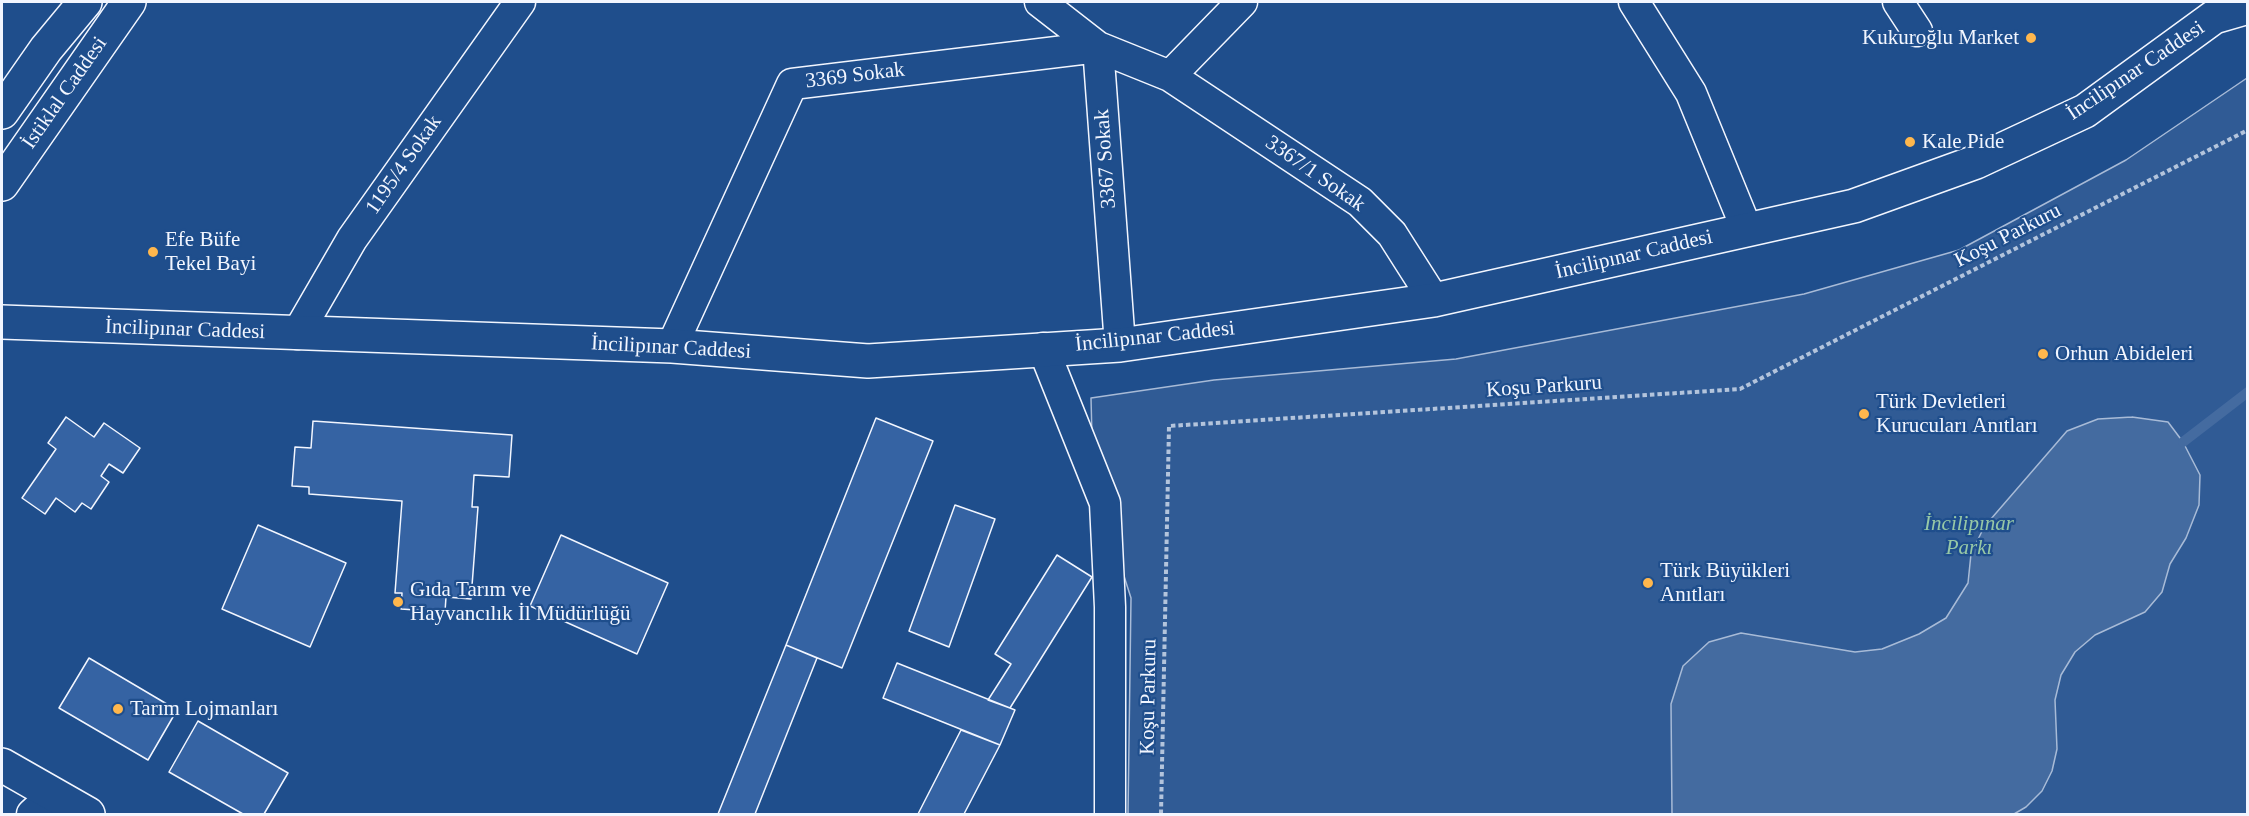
<!DOCTYPE html>
<meta charset="utf-8">
<style>
body{margin:0}
#map{position:relative;width:2249px;height:816px;overflow:hidden;background:#1f4e8c;font-family:"Times New Roman",serif}
canvas{display:block}
.frame{position:absolute;inset:0;border:3px solid #f2f6ff;pointer-events:none}
</style>
<div id="map">
<canvas width="2249" height="816"></canvas>
<div class="frame"></div>
</div>
<script>
const ctx = document.querySelector('canvas').getContext('2d');
ctx.lineJoin = 'round';
function paint(path, color) {
  ctx.fillStyle = color;
  ctx.fill(path, 'evenodd');
}
function shape(rows) {
  const path = new Path2D();
  for (const r of rows) {
    path.moveTo(r[0], r[1]);
    for (let i = 2; i < r.length; i += 2) path.lineTo(r[i], r[i + 1]);
  }
  return path;
}
function stroke(path, color, width, dash) {
  ctx.strokeStyle = color;
  ctx.lineWidth = width;
  ctx.lineCap = dash ? 'butt' : 'round';
  ctx.setLineDash(dash || []);
  ctx.stroke(path);
}
function drawText(font, color, halo, rows, align = 'center') {
  ctx.font = font + ' "Times New Roman",serif';
  ctx.lineWidth = 4.5;
  ctx.setLineDash([]);
  ctx.textBaseline = 'middle';
  ctx.strokeStyle = halo;
  ctx.fillStyle = color;
  for (const [text, x, y, turn = 0] of rows) {
    ctx.save();
    ctx.translate(x, y);
    ctx.rotate((+turn || 0) * Math.PI / 180);
    ctx.textAlign = isNaN(turn) ? turn : align;
    if (halo) ctx.strokeText(text, 0, 0);
    ctx.fillText(text, 0, 0);
    ctx.restore();
  }
}
const built = shape([
 [2247,78,2247,814,1128,814,1131,598,1093,479,1091,398,1214,380,1456,359,1804,294,1959,250,2126,160,2247,78]
]);
const water = shape([
 [2132,417,2168,422,2183,442,2200,475,2199,505,2186,538,2170,564,2162,592,2145,612,2095,635,2075,652,2061,675,2055,700,2057,749,2052,771,2042,791,2026,807,2014,814,1672,814,1671,704,1683,666,1709,642,1741,633,1855,652,1882,649,1919,634,1946,618,1968,583,1971,554,1984,527,2067,431,2098,419,2132,417]
]);
const stream = shape([
 [2183,442,2248,392]
]);
const building = shape([
 [66,417,94,437,104,423,140,448,123,473,109,464,101,476,109,482,91,509,82,503,75,512,56,498,45,514,22,498,56,449,48,443,66,417],
 [876,418,933,441,842,668,786,645,876,418],
 [313,421,512,435,509,477,474,475,472,507,478,507,471,599,446,597,445,612,401,609,402,593,395,593,402,501,309,494,309,487,292,486,295,447,311,448,313,421],
 [955,505,995,519,949,647,909,631,955,505],
 [258,525,346,563,310,647,222,609,258,525],
 [561,535,668,583,637,654,530,606,561,535],
 [1057,555,1092,577,1010,708,988,700,1011,664,995,654,1057,555],
 [786,645,817,658,755,814,718,814,786,645],
 [89,658,177,710,148,760,59,708,89,658],
 [897,663,1015,710,1000,745,883,698,897,663],
 [198,721,288,773,264,814,243,814,169,772,198,721],
 [961,730,1000,745,964,814,918,814,961,730]
]);
const path = shape([
 [1161,814,1169,426,1740,389,2248,130]
]);
const street = shape([
 [1040,2,1098,47,1120,345],
 [1634,2,1691,93,1747,230],
 [1898,2,1917,31],
 [1170,76,1360,202,1392,234,1434,300],
 [297,334,352,239,520,2],
 [672,346,792,84,1098,47,1170,76,1242,2],
 [1043,348,1105,503,1110,607,1110,814],
 [32,814,53,795]
]);
const secondary = shape([
 [2,112,46,49,85,2],
 [2,184,129,2],
 [2,322,672,346,868,361,1120,345,1434,300,1854,206,1976,162,2085,111,2214,17,2248,7],
 [2,765,88,814]
]);
const markers = [
 [2031,38,6,"#ffb74d"],
 [1910,142,6,"#ffb74d"],
 [153,252,6,"#ffb74d"],
 [2043,354,6,"#ffb74d"],
 [1864,414,6,"#ffb74d"],
 [1648,583,6,"#ffb74d"],
 [398,602,6,"#ffb74d"],
 [118,709,6,"#ffb74d"]
];
const poiNames = [
 ["Kukuroğlu Market",2019,38,"right"],
 ["Kale Pide",1922,142],
 ["Efe Büfe",165,240],
 ["Tekel Bayi",165,264],
 ["Orhun Abideleri",2055,354],
 ["Türk Devletleri",1876,402],
 ["Kurucuları Anıtları",1876,426],
 ["Türk Büyükleri",1660,571],
 ["Anıtları",1660,595],
 ["Gıda Tarım ve",410,590],
 ["Hayvancılık İl Müdürlüğü",410,614],
 ["Tarım Lojmanları",130,709]
];
const streetNames = [
 ["İncilipınar Caddesi",2136,71,-34],
 ["3369 Sokak",855,76,-7],
 ["İstiklal Caddesi",65,93,-55],
 ["3367 Sokak",1106,159,-94],
 ["1195/4 Sokak",404,165,-55],
 ["3367/1 Sokak",1315,174,35],
 ["Koşu Parkuru",2008,236,-27],
 ["İncilipınar Caddesi",1634,255,-13],
 ["İncilipınar Caddesi",185,330,2],
 ["İncilipınar Caddesi",1155,337,-6],
 ["İncilipınar Caddesi",671,348,3],
 ["Koşu Parkuru",1544,387,-4],
 ["Koşu Parkuru",1149,697,-89]
];
const parkNames = [
 ["İncilipınar",1969,524],
 ["Parkı",1969,548]
];
paint(built, '#305b95');
stroke(built, '#a8bbd7', 1.5);
paint(water, '#446ba0');
stroke(water, '#a8bbd7', 1.5);
stroke(stream, '#446ba0', 10);
paint(building, '#3563a3');
stroke(building, '#f2f6ff', 1.5);
stroke(street, '#f2f6ff', 33);
stroke(secondary, '#f2f6ff', 36);
stroke(path, '#b3c4dc', 4, [4.5, 3]);
stroke(street, '#1f4e8c', 30);
stroke(secondary, '#1f4e8c', 33);
for (const [x, y, r, color] of markers) {
  const dot = new Path2D();
  dot.arc(x, y, r, 0, 2 * Math.PI);
  ctx.fillStyle = color;
  ctx.fill(dot);
  stroke(dot, '#1f4e8c', 2);
}
drawText('21px', '#f2f6ff', '#1f4e8c', poiNames, 'left');
drawText('21px', '#f2f6ff', '#1f4e8c', streetNames);
drawText('italic 21px', '#97c8a6', '#1f4e8c', parkNames);
</script>
